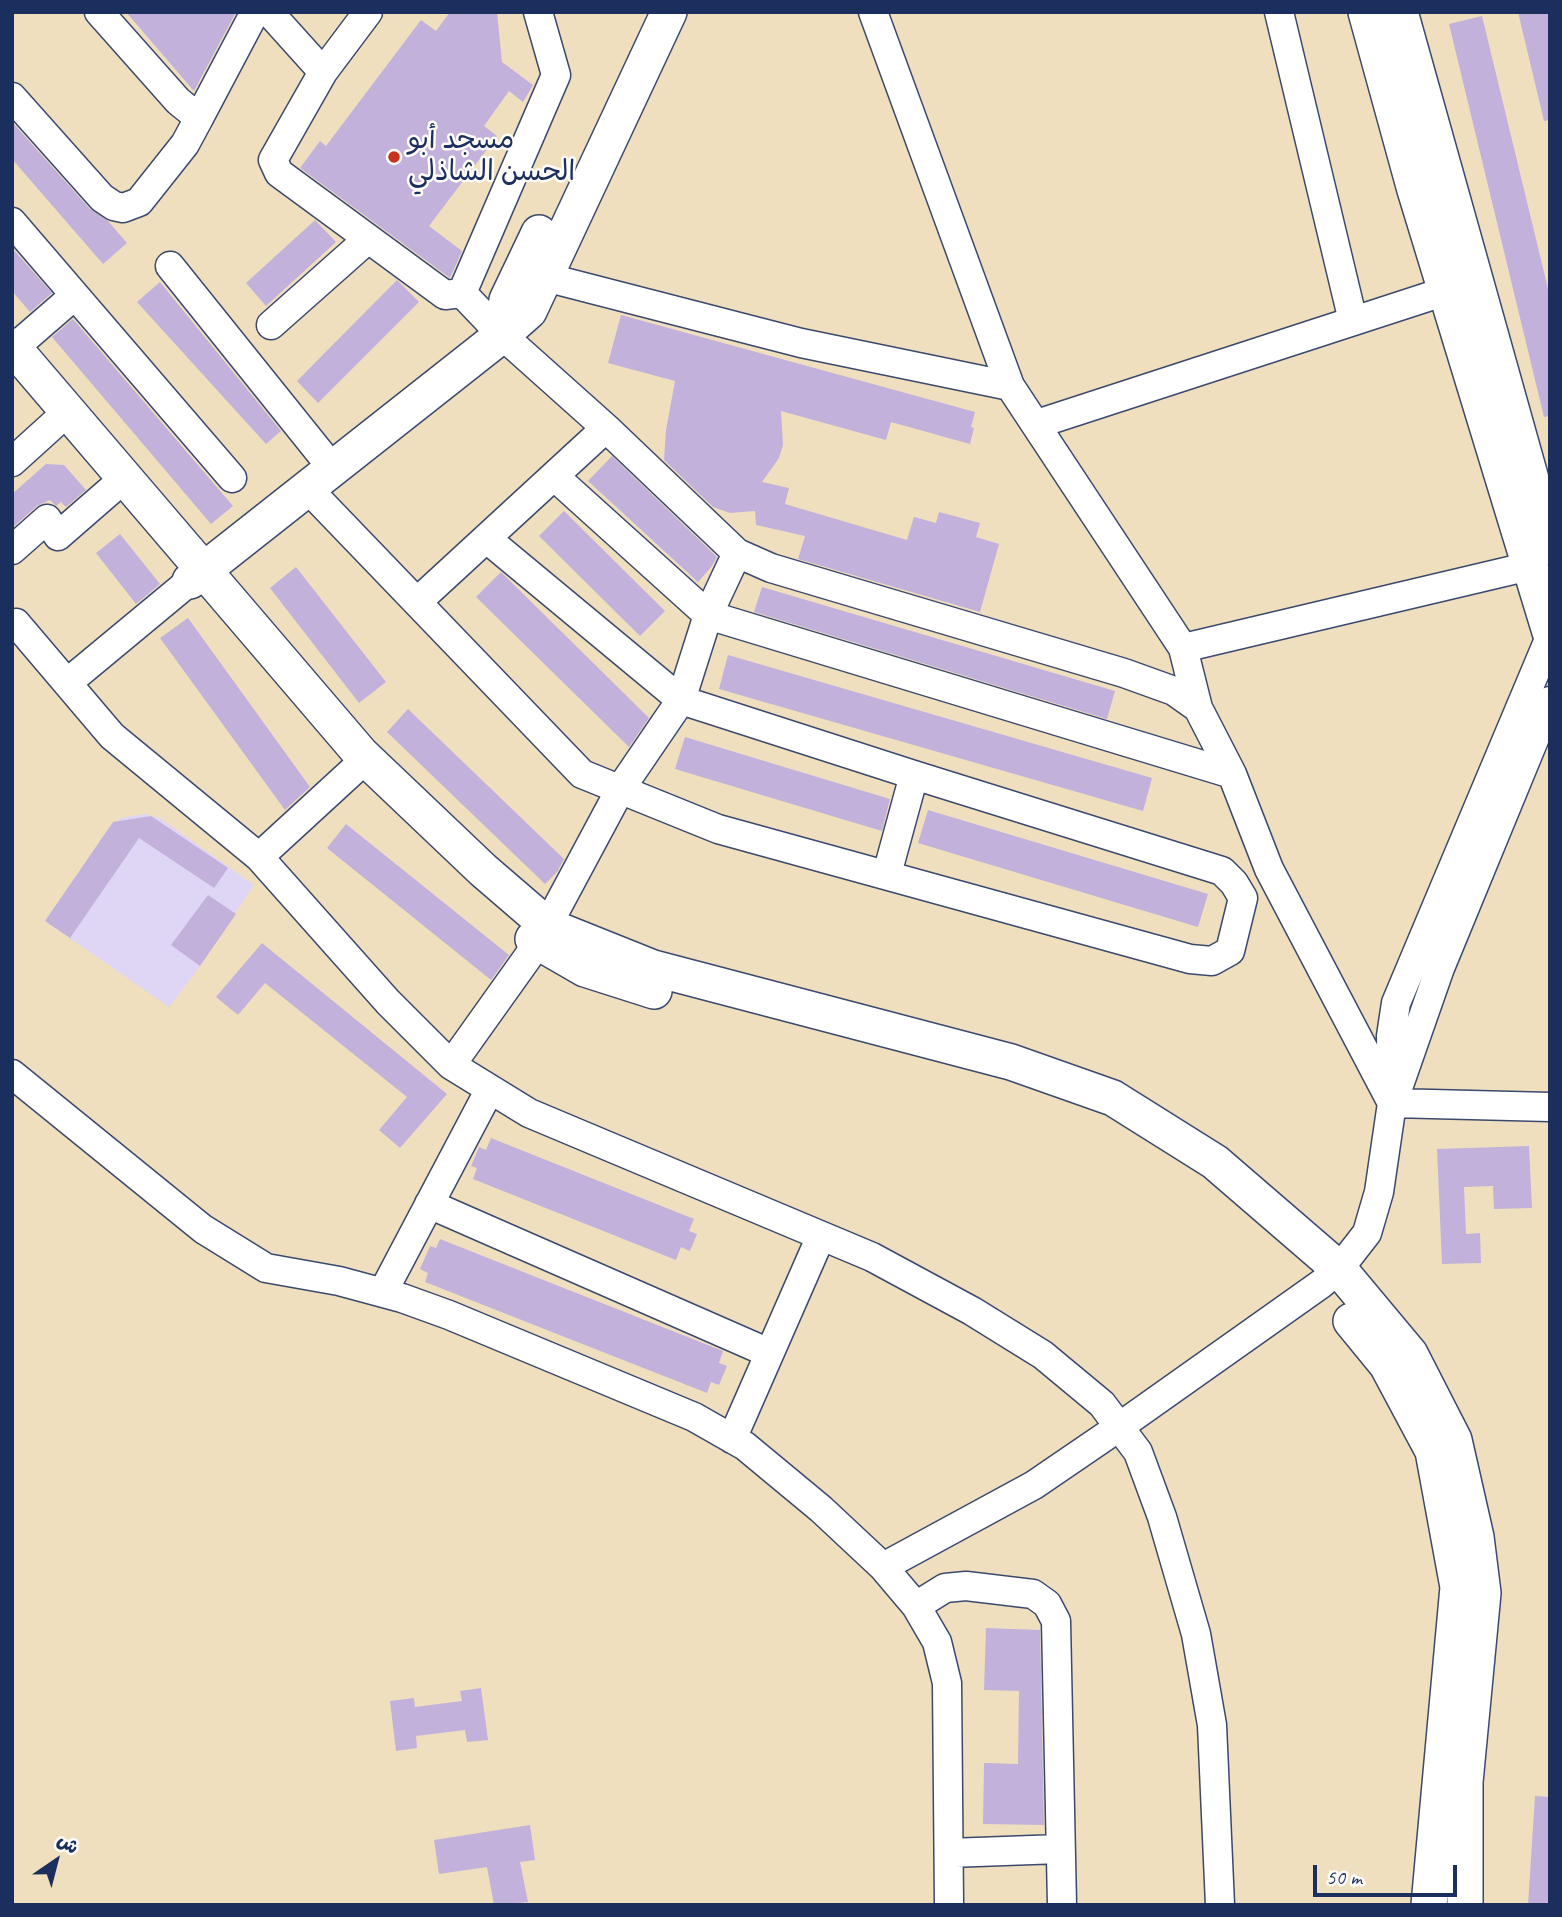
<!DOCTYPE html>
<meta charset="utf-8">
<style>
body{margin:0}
#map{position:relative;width:1562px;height:1917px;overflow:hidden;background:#efdfbf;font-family:Caveat,"Playpen Sans Arabic",sans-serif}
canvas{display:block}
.frame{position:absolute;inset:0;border:14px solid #1b2f5e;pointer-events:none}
.north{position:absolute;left:21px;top:1826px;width:70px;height:70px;-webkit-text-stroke:5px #fdfcf7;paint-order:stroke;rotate:35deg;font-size:19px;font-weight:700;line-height:28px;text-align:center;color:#1b2f5e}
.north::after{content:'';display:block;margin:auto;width:24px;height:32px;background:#1b2f5e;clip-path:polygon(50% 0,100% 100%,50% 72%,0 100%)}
.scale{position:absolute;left:1313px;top:1865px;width:144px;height:32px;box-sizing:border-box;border:4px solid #1b2f5e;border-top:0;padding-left:9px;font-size:21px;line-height:24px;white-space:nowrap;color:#1b2f5e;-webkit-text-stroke:5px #fdfcf7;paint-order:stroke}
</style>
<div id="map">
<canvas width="1562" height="1917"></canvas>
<div class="frame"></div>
<div class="north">ش</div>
<div class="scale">50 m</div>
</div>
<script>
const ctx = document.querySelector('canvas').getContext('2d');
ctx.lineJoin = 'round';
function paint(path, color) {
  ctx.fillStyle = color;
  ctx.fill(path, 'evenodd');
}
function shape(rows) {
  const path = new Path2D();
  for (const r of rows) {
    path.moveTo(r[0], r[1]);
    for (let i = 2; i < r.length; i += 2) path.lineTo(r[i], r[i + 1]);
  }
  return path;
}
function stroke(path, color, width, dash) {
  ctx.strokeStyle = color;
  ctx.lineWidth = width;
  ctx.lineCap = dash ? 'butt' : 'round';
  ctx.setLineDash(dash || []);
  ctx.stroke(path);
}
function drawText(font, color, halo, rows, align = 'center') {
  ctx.font = font + ' Caveat,"Playpen Sans Arabic",sans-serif';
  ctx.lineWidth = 5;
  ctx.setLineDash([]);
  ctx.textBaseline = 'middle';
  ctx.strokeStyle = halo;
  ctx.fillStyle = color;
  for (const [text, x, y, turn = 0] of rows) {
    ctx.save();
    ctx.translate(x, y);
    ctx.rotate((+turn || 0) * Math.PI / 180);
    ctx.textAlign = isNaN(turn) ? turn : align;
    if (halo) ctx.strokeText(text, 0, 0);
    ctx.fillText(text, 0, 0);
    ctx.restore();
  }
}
const built = shape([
 [146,814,161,819,254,885,200,966,169,1007,45,921,109,829,121,818]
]);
const building = shape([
 [126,12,236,12,194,91],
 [450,12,497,12,502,62,533,85,523,102,509,91,484,126,497,136,429,226,462,251,450,278,300,168,320,141,326,146,421,20,436,31],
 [1518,12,1550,12,1550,120,1544,121],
 [1482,16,1550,297,1550,416,1544,417,1449,24],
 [12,122,90,209,108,221,127,243,103,264,12,159],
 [315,220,336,242,266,306,246,283],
 [12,248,52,293,30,312,12,291],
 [397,280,419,302,318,403,297,381],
 [160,282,281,431,266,444,137,302],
 [621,315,975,412,971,427,974,428,970,444,891,422,886,440,781,411,783,445,779,458,762,482,789,488,785,504,907,540,914,517,936,523,939,512,980,523,976,537,999,544,980,612,798,559,805,536,756,525,755,511,730,513,713,507,664,460,666,430,675,381,608,363],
 [73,319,233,506,211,524,52,337],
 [612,456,717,557,712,566,698,582,588,481],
 [46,464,64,465,86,490,66,507,61,502,56,506,50,500,37,506,12,528,12,494],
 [564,511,665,611,640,636,539,536],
 [120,534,160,584,136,604,96,553],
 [296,567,386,682,359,703,270,588],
 [501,572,649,718,629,747,476,597],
 [762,587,1115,691,1107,719,754,612],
 [188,618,310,787,285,810,160,638],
 [728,655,1152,778,1143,811,719,689],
 [408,709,564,859,557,872,545,884,387,732],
 [685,737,890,799,882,831,675,769],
 [928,810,1208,894,1198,927,918,843],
 [151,816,228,868,214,888,139,838,70,938,45,921,113,822],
 [346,824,509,955,491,980,327,848],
 [208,895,236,914,200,966,171,945],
 [262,943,447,1094,400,1148,379,1130,407,1097,265,983,238,1015,216,997],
 [491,1138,694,1219,689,1231,697,1234,690,1251,681,1247,676,1260,473,1179,477,1168,471,1166,479,1147,486,1150],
 [1529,1146,1532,1208,1494,1209,1493,1186,1464,1187,1466,1234,1480,1233,1481,1263,1442,1264,1437,1149],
 [440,1239,723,1351,719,1363,727,1366,719,1385,711,1382,707,1393,425,1282,428,1273,420,1269,430,1246,436,1248],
 [986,1628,1040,1630,1044,1825,983,1824,984,1763,1018,1764,1019,1691,984,1690],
 [481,1688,488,1740,467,1742,465,1730,416,1736,417,1748,396,1751,390,1701,414,1698,415,1707,462,1701,460,1691],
 [1535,1796,1550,1797,1550,1905,1528,1905],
 [530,1825,535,1860,520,1862,528,1902,494,1905,487,1867,439,1874,434,1840]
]);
const minor = shape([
 [99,12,178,101,199,118,255,12],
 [269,12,323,72],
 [368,12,323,72,273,160,279,173,445,295,462,293],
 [873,12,1010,386,1183,648,1198,708],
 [1279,12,1353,321],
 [12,97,102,198,114,206,123,208,139,202,185,144,199,118],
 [12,222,232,478],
 [170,266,333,469],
 [545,277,801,343,1010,386],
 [462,293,502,335,606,428,737,553,771,568,1124,673,1174,691,1198,708,1232,774,1269,869,1392,1103],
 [462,293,556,75,538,12],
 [271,325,368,239],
 [14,348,74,296],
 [1037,424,1446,291],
 [12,462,54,424],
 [554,476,708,615,1232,774],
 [308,489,582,774,718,829,1190,959,1212,961,1230,951,1243,898,1234,883,1222,871,914,775,681,700,487,539],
 [12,550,47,519,58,536,112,489],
 [417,602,606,428],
 [16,623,112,736,259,857,388,1002,451,1065,529,1113,872,1257,972,1311,1043,1355,1102,1404,1138,1452,1162,1517,1196,1634,1212,1725,1220,1905],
 [1183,648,1530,566],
 [67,683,190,581],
 [259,857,357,767],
 [887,874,914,775],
 [451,1065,538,943,621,788,681,700,708,615,737,553],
 [12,1074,203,1229,266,1268,339,1281,402,1298,449,1315,694,1417,745,1446,821,1509,883,1567,916,1606,937,1642,947,1683,949,1905],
 [1397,1091,1440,968,1550,701],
 [1392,1103,1550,1107],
 [429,1204,769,1353],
 [383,1292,490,1089],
 [732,1439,821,1236],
 [883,1567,1034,1485,1119,1427,1321,1284,1339,1269,1367,1233,1379,1192,1392,1103,1391,1036,1396,1003,1550,637],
 [916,1606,945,1588,966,1586,1033,1594,1047,1604,1056,1621,1062,1905],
 [949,1853,1060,1849]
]);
const major = shape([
 [1366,12,1415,190,1550,632],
 [1400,12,1550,547],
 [502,335,507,300,539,233],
 [12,346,361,754,483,870,548,926,653,968,1011,1062,1113,1098,1215,1162,1339,1269,1410,1354,1454,1440,1476,1537,1483,1593,1465,1782,1465,1905],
 [190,581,502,335,529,311,669,12],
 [533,939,585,969,654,991],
 [1351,1321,1387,1365,1433,1451,1458,1587,1429,1905]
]);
const markers = [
 [394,157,7,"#c8321e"]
];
const poiNames = [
 ["مسجد أبو",408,141],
 ["الحسن الشاذلي",408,173]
];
paint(built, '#dfd5f5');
paint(building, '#c2b1db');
stroke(minor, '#3b496d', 31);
stroke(major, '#3b496d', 38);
stroke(minor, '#fff', 28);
stroke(major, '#fff', 35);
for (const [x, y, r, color] of markers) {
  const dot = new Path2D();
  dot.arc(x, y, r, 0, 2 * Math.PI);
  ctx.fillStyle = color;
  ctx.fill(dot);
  stroke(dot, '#fdfcf7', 2.5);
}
drawText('28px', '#1b2f5e', '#fdfcf7', poiNames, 'left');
</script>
